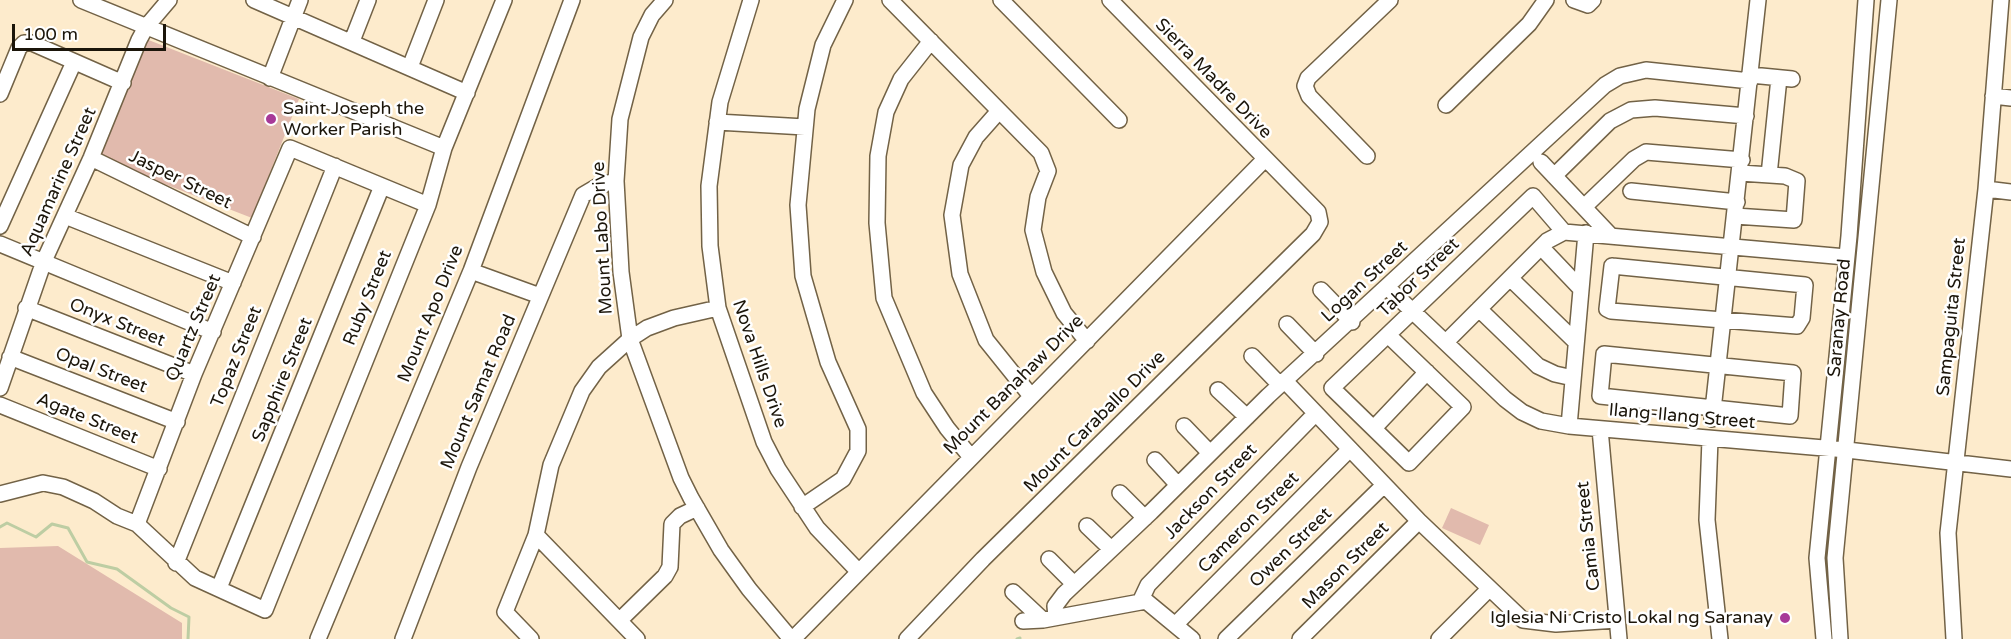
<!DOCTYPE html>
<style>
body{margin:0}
#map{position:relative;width:2011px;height:639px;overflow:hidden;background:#fdebcc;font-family:"Varela Round",sans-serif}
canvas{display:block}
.scale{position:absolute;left:12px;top:24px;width:154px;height:27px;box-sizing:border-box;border:3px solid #1b150a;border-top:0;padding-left:8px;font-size:18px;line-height:21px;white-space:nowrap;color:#1b150a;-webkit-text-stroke:4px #fff;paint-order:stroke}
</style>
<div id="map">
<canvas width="2011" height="639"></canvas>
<div class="scale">100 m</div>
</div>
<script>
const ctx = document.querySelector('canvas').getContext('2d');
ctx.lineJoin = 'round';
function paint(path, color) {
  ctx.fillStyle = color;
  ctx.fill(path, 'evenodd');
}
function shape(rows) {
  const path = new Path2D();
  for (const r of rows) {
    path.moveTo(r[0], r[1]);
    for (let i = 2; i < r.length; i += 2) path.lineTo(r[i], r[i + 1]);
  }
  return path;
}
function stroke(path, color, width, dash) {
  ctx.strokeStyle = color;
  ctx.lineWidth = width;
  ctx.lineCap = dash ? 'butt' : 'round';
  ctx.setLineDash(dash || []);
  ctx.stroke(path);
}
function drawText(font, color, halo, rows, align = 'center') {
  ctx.font = font + ' "Varela Round",sans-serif';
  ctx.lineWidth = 5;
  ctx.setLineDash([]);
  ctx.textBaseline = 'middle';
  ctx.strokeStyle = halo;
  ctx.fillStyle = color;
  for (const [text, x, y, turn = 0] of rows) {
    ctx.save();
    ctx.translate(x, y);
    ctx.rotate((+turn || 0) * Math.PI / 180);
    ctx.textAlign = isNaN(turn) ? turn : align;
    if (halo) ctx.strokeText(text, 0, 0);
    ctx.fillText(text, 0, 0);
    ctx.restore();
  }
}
const green = shape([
 [146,39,299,99,252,218,95,157],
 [1451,508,1489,525,1480,545,1442,528],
 [58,546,182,623,182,639,0,639,0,548]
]);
const stream = shape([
 [0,527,7,523,36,537,52,524,68,528,87,562,117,569,171,608,189,617,188,639],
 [1017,639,1020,638]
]);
const minor = shape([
 [81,0,444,148],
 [254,0,467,93],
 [665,0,652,15,641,37,620,119,616,181,621,272,630,339,681,478,691,498,721,550,749,589,791,639],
 [751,0,720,102,709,186,710,246,718,308,764,442,778,469,817,528,858,571],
 [890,0,1041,153,1048,171,1038,197,1033,230,1044,272,1064,313,1087,341],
 [1001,0,1119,120],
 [1574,0,1588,5,1593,0],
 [352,41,368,0],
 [931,41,901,79,886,112,878,156,877,223,884,298,924,393,947,428,970,456],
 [410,67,436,0],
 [1751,75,1792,79],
 [270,78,300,0],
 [0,94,19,48,24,43,32,43,123,83],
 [1993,96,2011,98],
 [1446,105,1529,24,1546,0],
 [999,111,976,137,961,165,952,215,960,274,986,340,1031,396],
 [717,122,805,127],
 [1367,156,1309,96,1305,86,1308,78,1390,0],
 [91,158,253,237],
 [1541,162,1611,236],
 [1769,175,1779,78],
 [1554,176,1610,121,1631,110,1655,108,1746,116],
 [1986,189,2011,192],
 [1631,191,1737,202],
 [1584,207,1634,159,1646,152,1742,160],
 [65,216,233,283],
 [1735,216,1794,220,1797,181,1785,176,1740,173],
 [0,226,74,62],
 [0,244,213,332],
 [1541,247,1581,289],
 [1612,266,1805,285,1802,318,1797,326,1611,311,1607,309,1612,266],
 [471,271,540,296],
 [1510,278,1576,342],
 [1387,287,1505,399,1522,412,1541,421,1569,426,1847,450,2011,469],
 [1321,290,1352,322],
 [26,308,194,374],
 [1479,309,1538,366,1555,374,1573,378],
 [1287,324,1316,354],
 [1388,335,1463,407,1409,463,1332,388,1533,196,1564,232],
 [1446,342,1547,241,1564,232,1846,257],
 [1604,354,1793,373,1790,416,1600,396,1604,354],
 [1252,356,1280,385],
 [10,357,177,422],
 [1285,381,1419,521,1523,620,1556,624,1617,620],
 [0,388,44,261,91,158,139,40,146,27,169,0],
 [1218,390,1247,417],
 [0,405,159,469],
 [1712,419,1758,0],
 [1184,426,1210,453],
 [1569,426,1586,233],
 [1374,428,1427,372],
 [1600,429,1619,639],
 [1710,439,1707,520,1720,639],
 [1155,460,1178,485],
 [1120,493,1145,518],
 [0,494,43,483,63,487,94,501,117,516,137,524,195,578,265,610,428,205,444,148,504,0],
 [802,507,843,479,858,451,858,429,828,362,803,276,798,205,807,109,823,45,845,0],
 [137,524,194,374,290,148,428,205],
 [1087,526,1111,549],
 [536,535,637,639],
 [1049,559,1074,584],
 [176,563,335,166],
 [219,588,382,186],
 [1013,592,1043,620],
 [1140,602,1148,585,1315,414],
 [1056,617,1055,606,1064,594,1151,512,1268,396,1605,85,1620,76,1646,70,1750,81],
 [620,620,665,576,670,567,672,524,680,516,697,508],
 [1023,621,1043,620,1146,601,1192,639],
 [1176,624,1350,449],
 [318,639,471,271,572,0],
 [403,639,469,467,583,195,600,185,616,181],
 [531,639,505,612,536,535,551,465,582,391,599,367,630,339,647,328,674,318,718,308],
 [793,639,1264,160],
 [907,639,983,559,1313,234,1320,222,1318,212,1110,0],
 [1226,639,1384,485],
 [1300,639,1419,521],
 [1439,639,1489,589],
 [1824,639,1817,558,1849,236,1866,0],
 [1840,639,1835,558,1889,0],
 [1954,639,1948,533,1986,189,2001,0]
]);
const markers = [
 [271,119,6,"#a73998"],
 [1785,618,6,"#a73998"]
];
const streetNames = [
 ["Sierra Madre Drive",1213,79,46],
 ["Jasper Street",180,180,26],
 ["Aquamarine Street",59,182,-66],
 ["Mount Labo Drive",603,238,-93],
 ["Tabor Street",1419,278,-44],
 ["Logan Street",1365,282,-43],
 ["Ruby Street",368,298,-68],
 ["Mount Apo Drive",431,314,-68],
 ["Sampaguita Street",1952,317,-84],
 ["Saranay Road",1840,318,-85],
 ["Onyx Street",117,323,22],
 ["Quartz Street",194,328,-67],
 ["Topaz Street",237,357,-68],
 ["Nova Hills Drive",759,364,71],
 ["Opal Street",101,371,21],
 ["Sapphire Street",283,380,-68],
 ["Mount Banahaw Drive",1014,385,-45],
 ["Mount Samat Road",479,392,-67],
 ["Ilang-Ilang Street",1682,417,5],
 ["Agate Street",87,419,22],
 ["Mount Caraballo Drive",1095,422,-45],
 ["Jackson Street",1211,492,-46],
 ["Cameron Street",1249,523,-45],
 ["Camia Street",1589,536,-96],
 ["Owen Street",1291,548,-44],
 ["Mason Street",1346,566,-45]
];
const poiNames = [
 ["Saint Joseph the",283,109],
 ["Worker Parish",283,130],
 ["Iglesia Ni Cristo Lokal ng Saranay",1773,618,"right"]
];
paint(green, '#e1baad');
stroke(stream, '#bdcda3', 3);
stroke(minor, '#726246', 18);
stroke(minor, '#fff', 15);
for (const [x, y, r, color] of markers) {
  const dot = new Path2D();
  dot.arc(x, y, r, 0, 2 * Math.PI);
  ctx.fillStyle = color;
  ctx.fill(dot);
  stroke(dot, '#fff', 2);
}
drawText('18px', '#1b150a', '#fff', streetNames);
drawText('18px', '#1b150a', '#fff', poiNames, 'left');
</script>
